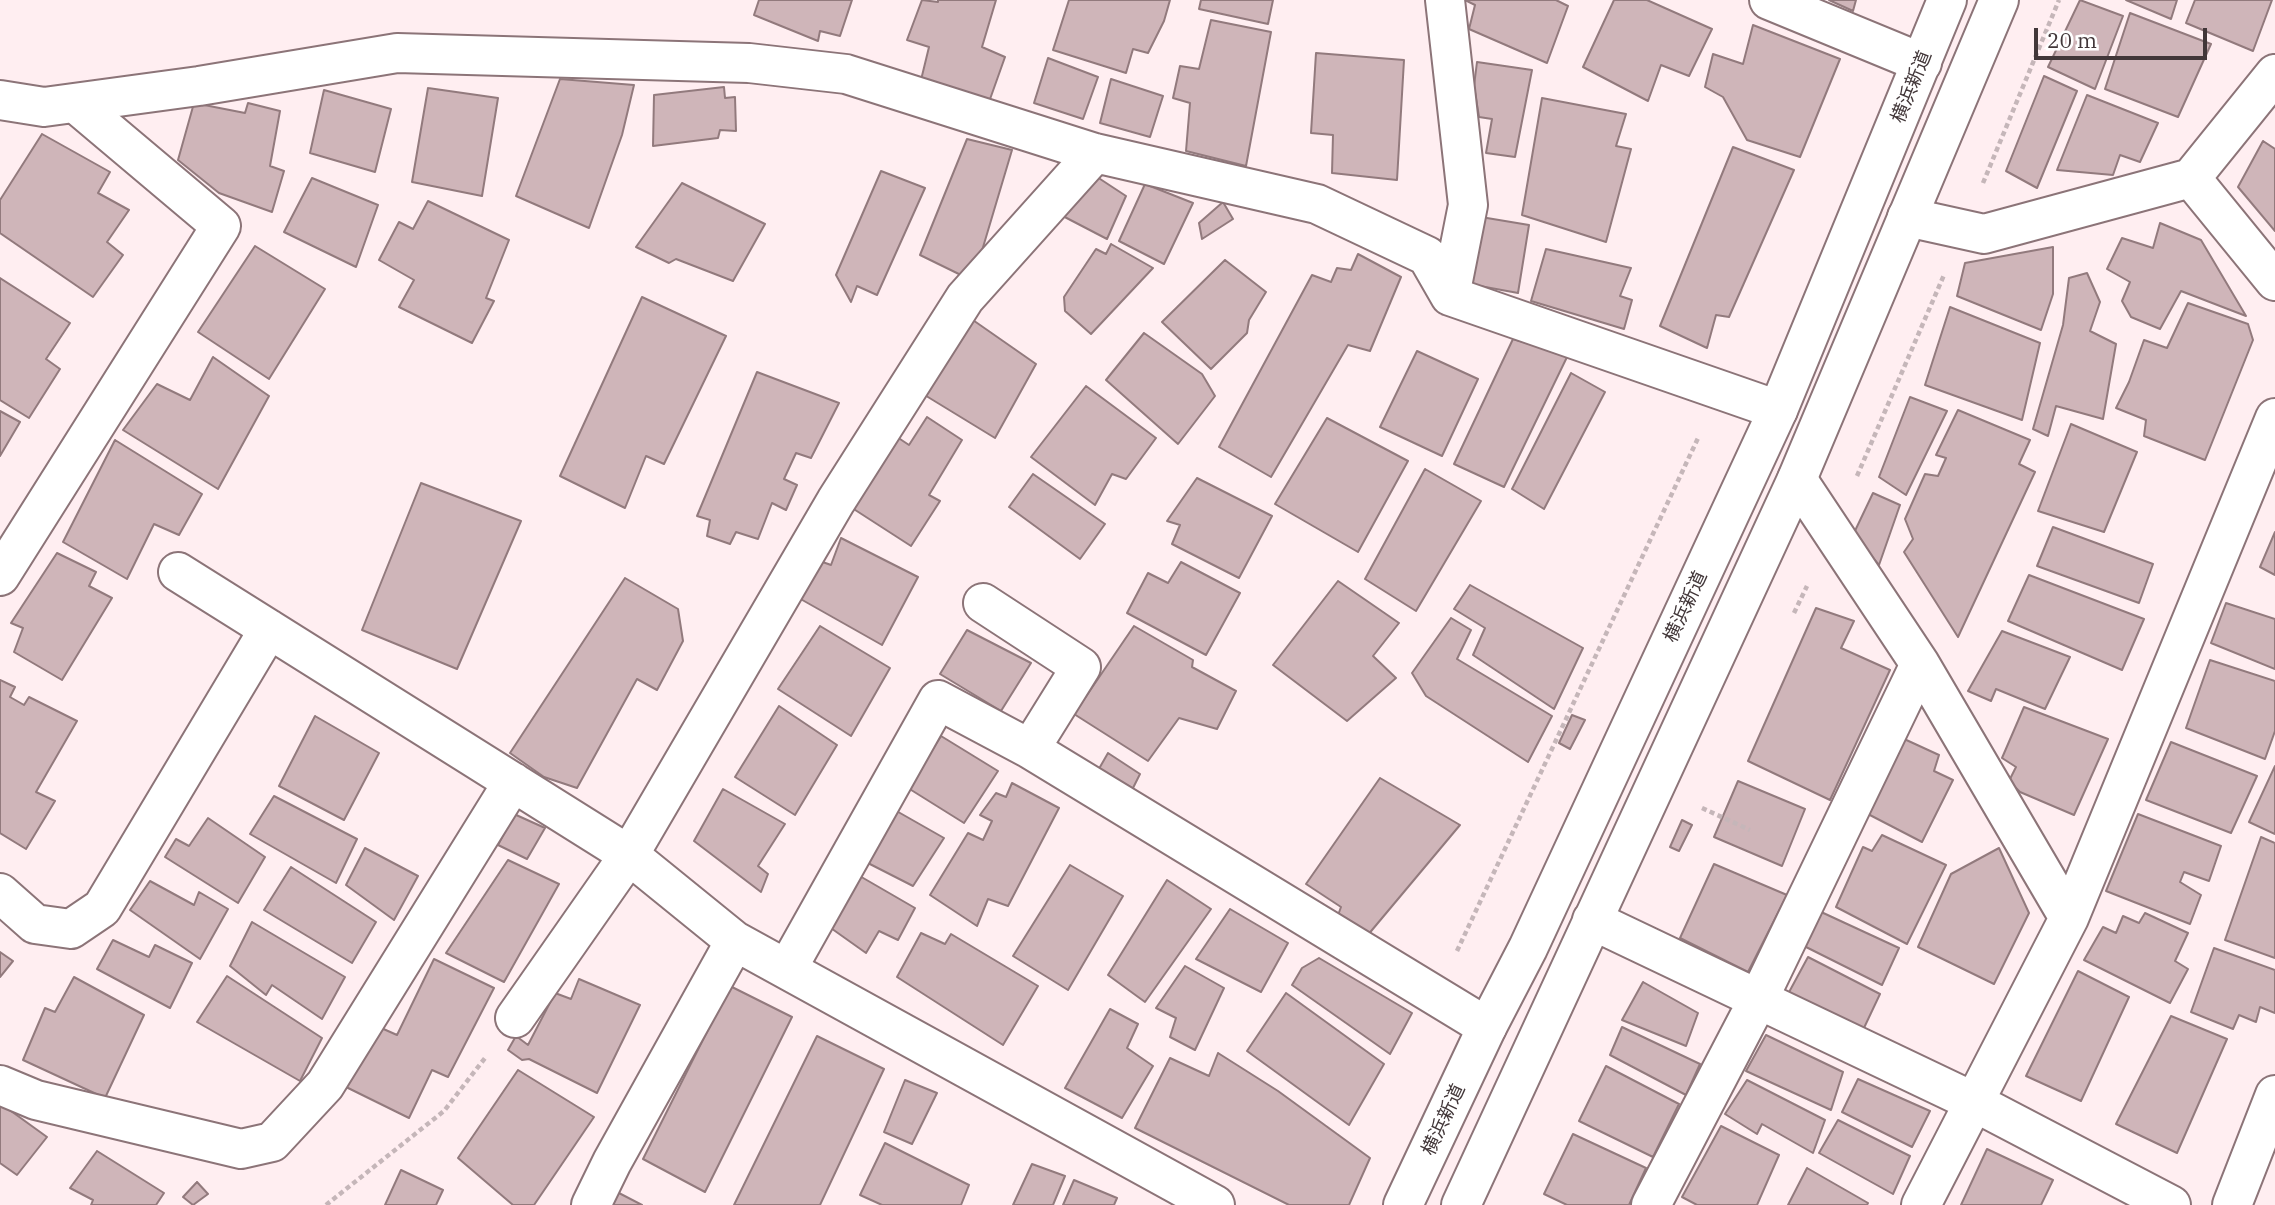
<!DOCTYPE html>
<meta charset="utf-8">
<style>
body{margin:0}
#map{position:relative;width:2275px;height:1205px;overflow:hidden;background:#ffeef1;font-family:"IBM Plex Serif",serif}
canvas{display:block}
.scale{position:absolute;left:2034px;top:28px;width:173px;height:32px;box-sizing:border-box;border:4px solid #423739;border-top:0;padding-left:9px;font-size:21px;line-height:24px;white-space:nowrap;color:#423739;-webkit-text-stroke:5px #fff;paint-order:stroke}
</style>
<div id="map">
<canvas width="2275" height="1205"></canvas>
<div class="scale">20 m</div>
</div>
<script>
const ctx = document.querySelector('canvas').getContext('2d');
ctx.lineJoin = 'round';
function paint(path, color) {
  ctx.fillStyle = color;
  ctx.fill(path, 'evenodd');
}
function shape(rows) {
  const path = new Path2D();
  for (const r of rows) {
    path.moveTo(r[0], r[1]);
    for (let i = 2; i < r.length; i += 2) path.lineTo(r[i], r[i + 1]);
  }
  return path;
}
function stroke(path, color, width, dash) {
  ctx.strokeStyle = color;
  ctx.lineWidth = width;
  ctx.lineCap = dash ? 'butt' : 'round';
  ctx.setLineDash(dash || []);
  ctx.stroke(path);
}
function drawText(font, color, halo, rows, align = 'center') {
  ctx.font = font + ' "IBM Plex Serif","Noto Sans JP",serif';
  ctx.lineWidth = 5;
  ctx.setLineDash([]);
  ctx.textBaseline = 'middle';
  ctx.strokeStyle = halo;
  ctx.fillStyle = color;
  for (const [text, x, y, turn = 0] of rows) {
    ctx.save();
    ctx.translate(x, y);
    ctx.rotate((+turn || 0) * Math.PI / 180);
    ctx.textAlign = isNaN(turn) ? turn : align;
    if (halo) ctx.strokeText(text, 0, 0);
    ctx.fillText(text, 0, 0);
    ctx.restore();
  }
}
const building = shape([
 [759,0,852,0,840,36,820,31,818,41,754,15,759,0],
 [922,0,938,2,938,0,996,0,982,47,1005,57,989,102,921,80,929,47,907,40,922,0],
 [1069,0,1170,0,1164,21,1148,53,1133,49,1126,73,1053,50,1069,0],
 [1201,0,1273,0,1268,24,1199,9,1201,0],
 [1465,0,1556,0,1568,6,1547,63,1469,29,1475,5,1465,0],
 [1614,0,1647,0,1712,29,1689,76,1661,65,1648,101,1583,67,1614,0],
 [1829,0,1856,0,1853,11,1829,0],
 [2080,0,2123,16,2095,89,2048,67,2080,0],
 [2126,0,2177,0,2171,19,2126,0],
 [2195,0,2272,0,2253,51,2186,23,2195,0],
 [2130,13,2211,44,2178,117,2105,89,2130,13],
 [1211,20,1271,32,1246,166,1186,151,1190,103,1173,98,1180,66,1199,69,1211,20],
 [1753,25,1840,59,1800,157,1747,140,1723,97,1705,87,1713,54,1743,64,1753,25],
 [1316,53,1404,60,1397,180,1332,173,1333,135,1311,133,1316,53],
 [1048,58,1098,77,1083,119,1034,103,1048,58],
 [1477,62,1532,70,1515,157,1486,153,1492,119,1479,117,1474,86,1477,62],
 [2044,76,2077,91,2037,188,2006,171,2044,76],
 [560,79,634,85,622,135,589,228,516,196,560,79],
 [1111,79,1163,96,1150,137,1100,123,1111,79],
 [724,87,725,98,735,97,736,131,720,130,718,138,653,146,654,95,724,87],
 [428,88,498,98,482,196,412,182,428,88],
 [324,90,391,109,375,172,310,153,324,90],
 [2087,95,2158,123,2140,162,2120,155,2113,175,2057,170,2087,95],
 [1542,98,1626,114,1616,146,1631,149,1606,242,1522,215,1542,98],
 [194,103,245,113,248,103,280,111,270,166,284,171,272,212,219,193,178,160,194,103],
 [42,134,110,172,98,193,129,210,107,242,123,255,93,297,0,233,0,200,42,134],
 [967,139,1012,150,981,254,965,277,920,255,967,139],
 [2263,141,2275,149,2275,231,2238,187,2263,141],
 [1733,147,1794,170,1729,317,1716,315,1707,348,1660,326,1733,147],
 [881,171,925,188,877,295,857,286,851,302,836,275,881,171],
 [1091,173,1126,196,1107,239,1057,213,1091,173],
 [312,178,378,205,356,267,284,232,312,178],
 [682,183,765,224,733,281,676,259,669,263,636,247,682,183],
 [1145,184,1193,203,1164,264,1119,241,1145,184],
 [428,201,509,240,486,298,494,301,472,343,399,307,414,280,379,260,399,222,413,229,428,201],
 [1223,202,1233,219,1202,239,1199,223,1223,202],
 [1481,217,1529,225,1518,293,1469,284,1481,217],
 [2160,223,2201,240,2246,316,2181,291,2160,329,2131,317,2122,301,2130,282,2107,269,2122,238,2153,248,2160,223],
 [1111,244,1153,268,1091,334,1065,311,1064,297,1096,249,1106,254,1111,244],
 [255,246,325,289,269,379,198,332,255,246],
 [2053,247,2053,294,2041,330,1957,296,1965,263,2053,247],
 [1546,249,1631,268,1620,296,1632,300,1624,329,1531,301,1546,249],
 [1358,254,1401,277,1370,351,1348,345,1271,477,1219,447,1312,275,1331,282,1337,268,1351,270,1358,254],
 [1225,260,1266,292,1249,320,1247,333,1211,369,1162,322,1225,260],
 [2087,273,2100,302,2090,331,2116,344,2103,419,2056,406,2048,436,2033,429,2063,325,2069,278,2087,273],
 [0,278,70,323,46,359,60,369,29,418,0,400,0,278],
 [642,297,726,336,664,464,646,456,625,508,560,476,642,297],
 [2188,303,2248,324,2253,340,2205,460,2144,436,2146,420,2116,408,2129,382,2144,340,2167,348,2188,303],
 [1950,307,2040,343,2022,420,1925,385,1950,307],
 [970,318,1036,364,995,438,923,394,970,318],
 [1144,333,1202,374,1215,396,1178,444,1106,380,1144,333],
 [1513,339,1568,355,1504,487,1454,464,1513,339],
 [1417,351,1478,379,1442,456,1380,427,1417,351],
 [213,357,269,396,218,489,123,430,157,384,190,400,213,357],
 [757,372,839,403,811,458,796,453,784,479,797,485,786,510,772,503,758,539,736,532,730,544,707,536,710,520,697,516,757,372],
 [1571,373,1605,392,1544,509,1512,489,1571,373],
 [1086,386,1156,438,1126,479,1112,474,1095,505,1031,457,1086,386],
 [1910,397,1947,411,1906,495,1879,477,1910,397],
 [1958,410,2030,440,2019,464,2035,472,1958,637,1904,552,1913,539,1905,519,1925,474,1938,476,1946,458,1936,455,1958,410],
 [0,411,20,422,0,456,0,411],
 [927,417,962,440,929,495,940,501,911,546,849,506,894,435,909,445,927,417],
 [1327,418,1408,461,1358,552,1275,504,1327,418],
 [2071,424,2137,452,2104,532,2038,511,2071,424],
 [115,440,202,494,179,535,154,524,127,579,63,542,115,440],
 [1425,469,1481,501,1416,611,1365,579,1425,469],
 [1033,474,1105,524,1080,559,1009,507,1033,474],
 [1197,478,1272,516,1239,578,1172,544,1180,525,1167,521,1197,478],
 [421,483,521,521,457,669,362,630,421,483],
 [1873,493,1900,505,1879,565,1853,535,1873,493],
 [2053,527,2153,564,2139,603,2037,566,2053,527],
 [2275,532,2275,575,2260,567,2275,532],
 [841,538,918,577,882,645,797,597,817,560,831,565,841,538],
 [57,553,96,572,89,586,112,598,62,680,14,652,23,628,11,623,57,553],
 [1181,562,1240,593,1206,655,1127,613,1148,573,1168,583,1181,562],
 [2029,575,2144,619,2122,670,2008,621,2029,575],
 [625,578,678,609,683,641,657,690,637,679,577,788,544,777,510,753,625,578],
 [1338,581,1399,623,1373,656,1396,678,1347,721,1273,665,1338,581],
 [1470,585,1583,648,1554,709,1473,655,1485,628,1454,609,1470,585],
 [2226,603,2275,619,2275,669,2211,643,2226,603],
 [1816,608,1854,621,1841,648,1890,670,1830,800,1748,761,1816,608],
 [1451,618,1471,630,1457,659,1552,716,1528,762,1426,696,1412,673,1451,618],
 [820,626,890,668,851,736,778,689,820,626],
 [1134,626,1193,660,1192,667,1236,691,1217,729,1179,718,1148,761,1074,714,1134,626],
 [967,630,1031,663,1001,711,940,674,967,630],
 [2002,631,2070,657,2045,709,1996,689,1991,701,1968,691,2002,631],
 [2210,660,2275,681,2275,731,2265,759,2186,728,2210,660],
 [0,680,15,687,10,697,24,705,29,697,77,721,36,792,55,801,26,849,0,833,0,680],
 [779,706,837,745,795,815,735,777,779,706],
 [2024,707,2108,739,2074,815,2020,792,2009,781,2016,767,2002,758,2024,707],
 [1572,715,1585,720,1570,749,1559,743,1572,715],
 [315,716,379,753,344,820,279,786,315,716],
 [941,736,998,771,964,823,908,788,941,736],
 [1902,738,1939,755,1934,771,1953,780,1922,842,1866,813,1902,738],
 [2171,742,2257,776,2231,833,2146,800,2171,742],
 [1108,753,1140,774,1130,794,1096,774,1108,753],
 [2275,766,2275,834,2249,822,2275,766],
 [1380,778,1460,825,1367,936,1337,918,1341,907,1306,884,1380,778],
 [1738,781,1805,809,1782,866,1714,837,1738,781],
 [1012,783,1059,808,1008,906,988,899,977,926,930,895,968,833,983,840,992,821,980,815,996,793,1006,797,1012,783],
 [723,789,785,824,758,866,768,874,761,892,694,841,723,789],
 [274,796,357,839,336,883,250,834,274,796],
 [893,809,944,838,913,886,862,860,893,809],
 [514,814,545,828,527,859,498,845,514,814],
 [2138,814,2221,846,2209,881,2184,872,2180,882,2201,895,2190,924,2106,891,2138,814],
 [208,818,265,857,238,903,165,857,176,839,189,846,208,818],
 [1682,820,1692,825,1679,851,1670,847,1682,820],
 [1882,835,1946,865,1907,944,1836,907,1863,847,1872,851,1882,835],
 [2261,837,2275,843,2275,958,2225,940,2261,837],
 [365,848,418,876,394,920,346,885,365,848],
 [1999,848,2029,913,1994,984,1918,947,1951,874,1999,848],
 [508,860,559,884,504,982,446,953,508,860],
 [1714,864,1787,895,1748,972,1680,938,1714,864],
 [1070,865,1123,896,1068,990,1013,956,1070,865],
 [291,867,376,922,352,963,264,910,291,867],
 [858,875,915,908,898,940,879,931,866,953,828,926,858,875],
 [1167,880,1211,909,1145,1002,1108,975,1167,880],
 [150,881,194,905,199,892,228,909,200,959,130,910,150,881],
 [1230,909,1288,943,1261,992,1196,959,1230,909],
 [1819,911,1899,948,1882,985,1804,946,1819,911],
 [2145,913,2188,933,2175,961,2188,969,2170,1003,2084,960,2103,927,2116,933,2123,916,2139,923,2145,913],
 [252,922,345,977,322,1019,272,985,266,995,230,966,252,922],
 [921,933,945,944,951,934,1038,986,1003,1045,897,977,921,933],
 [113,940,149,957,155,945,192,963,170,1008,97,969,113,940],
 [2214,948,2275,970,2275,1013,2260,1007,2256,1022,2239,1015,2233,1029,2191,1012,2214,948],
 [0,952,13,961,0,977,0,952],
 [1808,957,1880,994,1863,1030,1788,994,1808,957],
 [1319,958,1412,1013,1390,1054,1292,985,1302,968,1319,958],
 [434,959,494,988,448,1077,432,1070,409,1118,344,1086,379,1027,397,1035,434,959],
 [1185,966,1224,988,1195,1050,1170,1037,1176,1018,1156,1008,1185,966],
 [2078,971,2129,997,2081,1101,2026,1076,2078,971],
 [227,976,322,1038,300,1081,197,1022,227,976],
 [74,977,144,1015,105,1098,23,1060,45,1008,55,1012,74,977],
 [579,979,640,1005,597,1093,529,1059,522,1060,508,1050,516,1036,528,1045,555,993,571,999,579,979],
 [1643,982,1698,1013,1686,1046,1622,1020,1643,982],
 [730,986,792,1017,705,1192,643,1159,730,986],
 [1286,993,1384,1064,1349,1125,1247,1051,1286,993],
 [1110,1009,1138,1024,1127,1048,1153,1066,1122,1118,1065,1088,1110,1009],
 [2171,1016,2227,1039,2177,1153,2116,1124,2171,1016],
 [1622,1027,1700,1064,1686,1095,1610,1055,1622,1027],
 [1766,1035,1843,1072,1831,1110,1746,1071,1766,1035],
 [817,1036,884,1069,820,1205,734,1205,817,1036],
 [1218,1053,1278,1091,1370,1158,1349,1205,1289,1205,1135,1128,1170,1058,1209,1076,1218,1053],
 [1606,1066,1679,1104,1653,1157,1579,1121,1606,1066],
 [518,1070,594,1117,534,1205,513,1205,458,1158,518,1070],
 [1858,1079,1930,1111,1912,1147,1842,1112,1858,1079],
 [905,1080,937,1093,912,1144,884,1132,905,1080],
 [1747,1080,1825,1120,1813,1153,1762,1124,1757,1134,1725,1114,1747,1080],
 [0,1103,47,1137,17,1175,0,1163,0,1103],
 [1838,1120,1910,1156,1893,1194,1819,1153,1838,1120],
 [1721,1126,1779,1155,1757,1205,1697,1205,1682,1197,1721,1126],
 [1573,1134,1646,1168,1629,1205,1567,1205,1544,1194,1573,1134],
 [885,1143,969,1185,961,1205,882,1205,860,1195,885,1143],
 [1987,1149,2053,1180,2041,1205,1961,1205,1987,1149],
 [97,1151,164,1193,156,1205,91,1205,93,1200,70,1188,97,1151],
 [1032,1164,1065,1176,1053,1205,1013,1205,1032,1164],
 [1807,1168,1868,1203,1867,1205,1788,1205,1807,1168],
 [401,1170,443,1190,436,1205,385,1205,401,1170],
 [1074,1180,1117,1198,1114,1205,1063,1205,1074,1180],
 [197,1182,208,1194,193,1205,183,1197,197,1182],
 [617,1192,642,1205,610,1205,617,1192]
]);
const path = shape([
 [1983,183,2059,0],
 [1857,476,1944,275],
 [1794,613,1807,586],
 [1702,808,1750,830],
 [1457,951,1699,436],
 [326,1205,444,1111,485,1058]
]);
const minor = shape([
 [1445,0,1468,205,1450,296],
 [1769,0,1922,63],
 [0,100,44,107,199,86,397,53,749,63,846,74,1095,153,1317,204,1427,256,1450,296,1778,410],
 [2191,178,2275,281],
 [1907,217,1984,234,2191,178,2275,74],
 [1797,479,1920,664,2069,918],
 [178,572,629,855,735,941,1215,1205],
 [0,576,221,226,75,103],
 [983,603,1081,667,1030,749],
 [0,893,35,924,71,929,102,908,269,629],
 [1592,920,1974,1102,2171,1205],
 [787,969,938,700,1030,749,1487,1027],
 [515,1018,629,855,836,501,965,298,1095,153],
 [0,1085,36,1100,241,1149,272,1142,325,1085,513,782],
 [591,1205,612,1162,735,941],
 [1651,1205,1758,1000,1920,664],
 [1921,1205,2069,918,2275,418],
 [2232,1205,2275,1095]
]);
const highway = shape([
 [1403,1205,1487,1027,1528,948,1778,410,1947,0],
 [1461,1205,1797,479,1999,0]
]);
const streetNames = [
 ["横浜新道",1912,87,-68],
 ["横浜新道",1686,607,-65],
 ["横浜新道",1444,1120,-65]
];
paint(building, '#cfb5b9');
stroke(building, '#927a7d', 2);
stroke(minor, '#8c7478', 42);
stroke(highway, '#8c7478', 42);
stroke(path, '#c5b6b9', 4.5, [5, 3.5]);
stroke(minor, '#fff', 38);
stroke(highway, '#fff', 38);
drawText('19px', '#423739', '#fff', streetNames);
</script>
